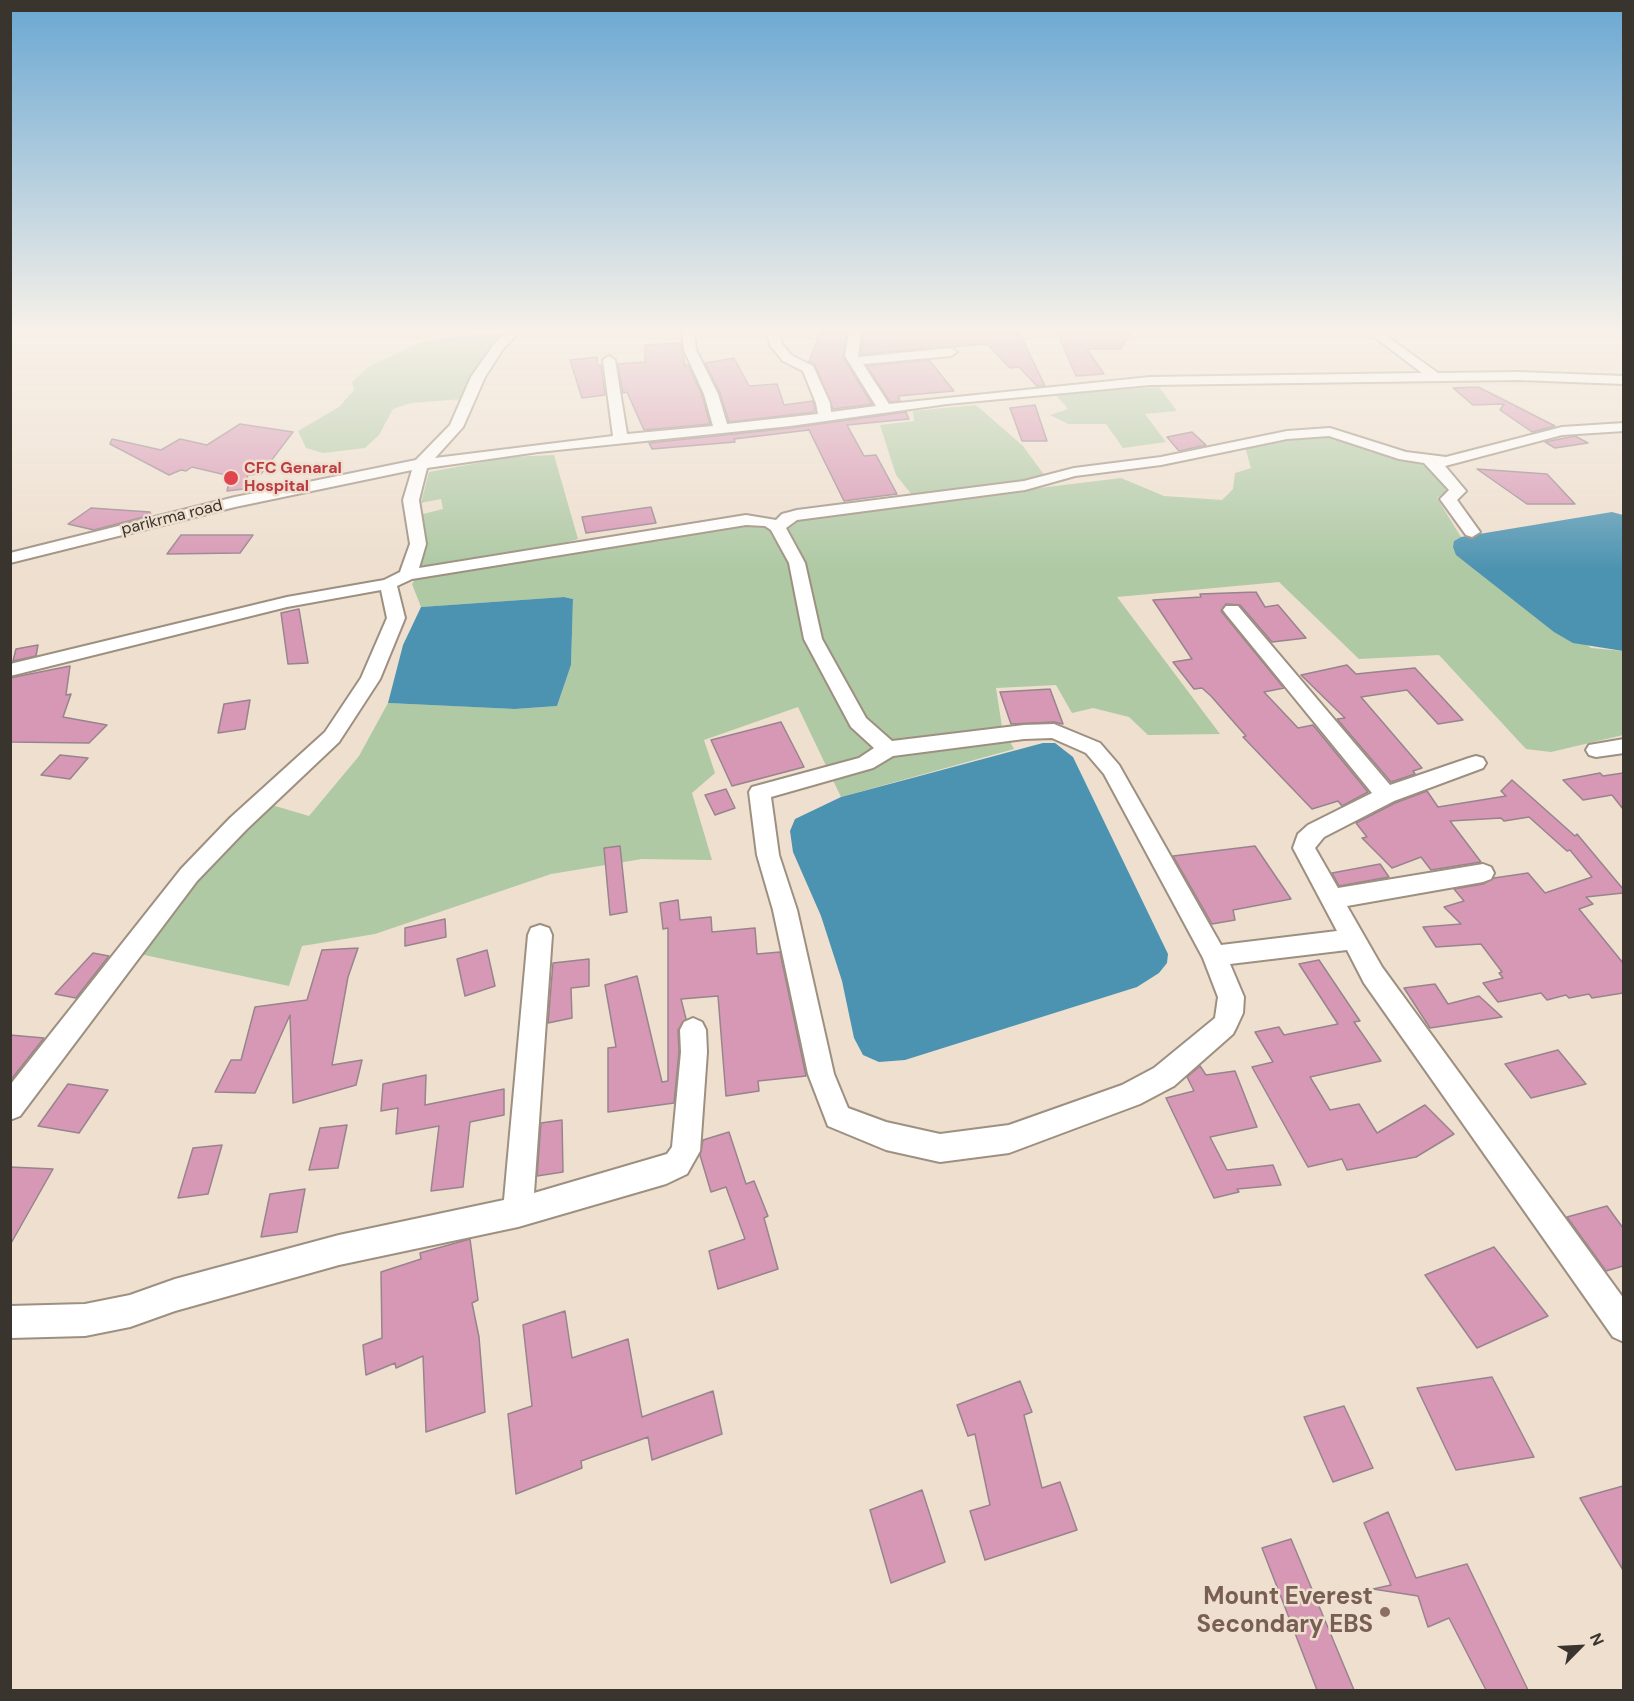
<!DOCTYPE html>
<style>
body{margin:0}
#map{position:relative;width:1634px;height:1701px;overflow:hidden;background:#eedfcf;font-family:"DM Sans",sans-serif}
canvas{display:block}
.frame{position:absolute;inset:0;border:12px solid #3a342e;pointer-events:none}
.north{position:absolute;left:1550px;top:1617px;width:60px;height:60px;-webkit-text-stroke:4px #eedfcf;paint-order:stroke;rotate:66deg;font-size:16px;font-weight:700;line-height:24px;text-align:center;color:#3a342e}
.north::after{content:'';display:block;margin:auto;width:21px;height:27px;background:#3a342e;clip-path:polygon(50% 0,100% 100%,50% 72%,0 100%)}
</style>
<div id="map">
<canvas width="1634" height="1701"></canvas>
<div class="frame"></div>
<div class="north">N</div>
</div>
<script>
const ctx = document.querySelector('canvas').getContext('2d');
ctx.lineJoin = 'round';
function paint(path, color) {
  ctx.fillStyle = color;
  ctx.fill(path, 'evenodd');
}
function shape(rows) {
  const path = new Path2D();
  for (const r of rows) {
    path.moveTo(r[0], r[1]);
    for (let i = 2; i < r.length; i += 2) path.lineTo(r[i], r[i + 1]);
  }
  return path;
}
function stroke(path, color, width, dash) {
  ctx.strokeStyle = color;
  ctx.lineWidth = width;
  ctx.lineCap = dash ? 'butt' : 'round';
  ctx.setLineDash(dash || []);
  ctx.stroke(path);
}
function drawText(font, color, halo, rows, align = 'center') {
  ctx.font = font + ' "DM Sans",sans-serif';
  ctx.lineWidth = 5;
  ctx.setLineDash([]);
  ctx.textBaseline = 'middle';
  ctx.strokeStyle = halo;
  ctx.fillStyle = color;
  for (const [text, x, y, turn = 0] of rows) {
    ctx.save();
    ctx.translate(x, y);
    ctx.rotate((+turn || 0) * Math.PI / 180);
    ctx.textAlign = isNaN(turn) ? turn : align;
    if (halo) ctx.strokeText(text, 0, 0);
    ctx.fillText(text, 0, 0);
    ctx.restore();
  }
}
const green = shape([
 [504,334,491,349,463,399,411,403,393,409,379,435,365,448,323,453,306,448,298,431,339,407,354,390,352,382,368,367,419,343,457,336],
 [1159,387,1177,411,1145,414,1166,442,1123,448,1106,424,1068,424,1050,415,1068,409,1055,394],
 [976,405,1023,446,1045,476,995,489,957,494,912,495,896,475,880,425,914,421,913,411],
 [1323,436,1346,439,1390,457,1423,465,1434,474,1447,491,1437,498,1461,537,1454,541,1591,648,1623,651,1623,735,1551,752,1526,749,1439,655,1359,659,1279,582,1117,597,1220,734,1148,735,1129,717,1093,708,1072,713,1056,685,996,688,1002,727,1014,749,841,797,798,707,704,740,715,773,692,793,712,860,642,859,551,874,375,934,302,946,289,986,135,953,194,880,265,803,309,816,359,756,388,703,515,709,557,706,571,665,573,599,564,597,421,607,412,584,419,574,738,525,1121,478,1164,496,1222,500,1233,489,1235,473,1251,468,1245,447],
 [554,455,578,539,550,547,420,570,423,514,443,509,441,499,421,503,429,472,510,457]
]);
const water = shape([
 [1612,512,1623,515,1623,651,1573,643,1554,632,1456,555,1453,547,1454,541,1461,537],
 [564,597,573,599,571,665,557,706,515,709,388,703,403,645,421,607],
 [1043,743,1055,743,1073,757,1168,954,1167,963,1159,973,1137,987,905,1060,879,1062,863,1055,854,1038,842,981,821,916,793,852,790,831,795,819,841,797]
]);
const building = shape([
 [820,332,847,332,843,357,872,404,833,409,815,365,809,362,820,332],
 [863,332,1019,332,1045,386,1037,386,1019,367,1010,368,987,344,861,354,863,332],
 [1057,332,1132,332,1120,349,1087,349,1104,374,1076,376,1057,332],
 [681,343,685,366,688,365,702,395,710,424,644,430,627,392,623,393,618,364,645,362,645,345,681,343],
 [597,357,597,365,601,365,605,395,582,398,570,360,597,357],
 [734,358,749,386,777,384,784,405,813,401,815,412,729,422,720,393,705,363,734,358],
 [929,360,954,391,898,396,900,401,890,402,867,366,929,360],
 [1478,387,1506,401,1555,426,1532,432,1500,410,1504,404,1473,405,1453,388,1478,387],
 [1035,405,1047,441,1022,441,1010,408,1035,405],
 [906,412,909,419,847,425,864,456,876,455,897,494,858,499,844,501,809,430,734,439,735,442,652,449,649,443,790,428,906,412],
 [240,424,293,432,261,474,248,475,244,489,227,491,230,476,192,467,186,471,181,470,169,475,110,444,112,439,161,450,180,439,207,445,240,424],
 [1192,432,1206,445,1179,451,1167,437,1192,432],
 [1575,436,1588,443,1555,448,1545,442,1575,436],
 [1477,469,1547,474,1575,504,1527,504,1477,469],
 [651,507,656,523,586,533,582,517,651,507],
 [91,508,150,512,151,515,94,530,68,524,91,508],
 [181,535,253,535,240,553,167,554,181,535],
 [1256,592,1265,607,1278,605,1306,638,1272,642,1240,605,1226,604,1221,611,1284,688,1264,692,1298,728,1313,725,1368,792,1342,806,1338,801,1312,809,1243,737,1246,736,1211,696,1202,688,1194,689,1173,662,1192,659,1153,600,1201,597,1200,594,1256,592],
 [299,609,308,663,288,664,281,613,299,609],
 [38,645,36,656,13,661,16,649,38,645],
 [1347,665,1356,674,1415,668,1463,720,1438,724,1407,690,1361,697,1422,768,1413,771,1415,774,1391,782,1337,719,1345,718,1301,675,1347,665],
 [70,666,66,695,71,694,63,717,107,725,89,743,10,742,10,678,70,666],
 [1050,689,1063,724,1054,722,1011,724,1000,692,1050,689],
 [250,700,245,729,218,733,224,704,250,700],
 [781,722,804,767,732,786,711,740,781,722],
 [60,755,88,758,70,779,41,775,60,755],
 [1600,773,1603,776,1623,773,1623,809,1612,795,1583,800,1563,780,1600,773],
 [1512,780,1575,836,1577,834,1623,889,1623,893,1586,897,1593,904,1579,909,1623,963,1623,993,1592,998,1589,994,1569,998,1566,995,1547,1000,1541,993,1498,1002,1483,983,1503,978,1499,973,1502,972,1481,944,1436,947,1423,927,1461,924,1444,907,1464,901,1454,889,1483,884,1494,878,1528,873,1545,893,1592,877,1570,850,1567,851,1529,817,1504,821,1501,818,1450,821,1481,862,1431,870,1421,857,1392,868,1362,838,1367,837,1356,823,1395,803,1427,791,1438,807,1506,796,1501,791,1512,780],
 [726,789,735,808,715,815,705,795,726,789],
 [620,846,627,912,610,915,604,848,620,846],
 [1255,846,1291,899,1233,910,1235,920,1212,924,1173,856,1255,846],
 [1380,864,1389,877,1339,886,1332,873,1380,864],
 [678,900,680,920,711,917,712,932,755,928,757,954,780,952,806,1076,758,1081,759,1091,726,1096,718,996,681,999,686,1019,678,1030,679,1052,674,1103,608,1112,608,1048,616,1047,605,985,637,976,662,1082,668,1081,668,928,663,929,660,903,678,900],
 [445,919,446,937,405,946,405,928,445,919],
 [358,948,348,977,332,1065,362,1060,356,1085,293,1103,290,1015,255,1093,215,1092,231,1060,241,1060,255,1007,307,1000,322,950,358,948],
 [487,950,495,986,465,996,457,959,487,950],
 [93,953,109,956,76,998,55,994,93,953],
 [589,959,589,986,571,988,572,1018,548,1023,553,963,589,959],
 [1319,960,1360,1021,1354,1022,1381,1061,1310,1077,1330,1110,1359,1104,1377,1133,1425,1105,1454,1134,1416,1157,1347,1170,1342,1159,1308,1167,1252,1067,1273,1062,1255,1032,1279,1027,1284,1035,1338,1024,1299,964,1319,960],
 [1435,984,1448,1004,1479,996,1502,1017,1430,1028,1404,988,1435,984],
 [10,1035,44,1038,10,1081,10,1035],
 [1558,1050,1586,1084,1531,1098,1505,1064,1558,1050],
 [1200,1066,1206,1075,1235,1071,1257,1127,1210,1137,1227,1170,1273,1165,1281,1185,1237,1189,1239,1192,1214,1198,1166,1098,1194,1091,1187,1077,1200,1066],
 [426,1075,425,1105,504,1089,504,1115,470,1122,463,1187,431,1191,439,1126,396,1134,398,1108,381,1111,383,1084,426,1075],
 [68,1084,108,1090,79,1133,38,1126,68,1084],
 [562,1120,563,1172,537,1176,541,1123,562,1120],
 [347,1125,338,1168,309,1170,320,1128,347,1125],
 [729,1132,746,1184,754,1181,768,1216,764,1218,778,1269,718,1289,709,1251,745,1239,726,1187,711,1192,700,1155,703,1140,729,1132],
 [222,1145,208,1194,178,1198,193,1148,222,1145],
 [10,1167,53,1169,10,1245,10,1167],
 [305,1189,297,1232,261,1237,270,1194,305,1189],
 [1607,1206,1623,1228,1623,1266,1606,1271,1567,1217,1607,1206],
 [470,1239,478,1300,472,1303,479,1337,485,1412,426,1432,423,1356,396,1368,395,1363,366,1375,363,1345,382,1338,381,1272,421,1259,420,1253,470,1239],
 [1494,1247,1548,1316,1477,1348,1425,1275,1494,1247],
 [565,1311,572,1358,628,1339,642,1417,713,1391,722,1434,652,1460,648,1437,581,1461,582,1468,516,1494,508,1414,532,1406,523,1325,565,1311],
 [1492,1377,1534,1457,1456,1470,1417,1388,1492,1377],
 [1020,1381,1032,1412,1024,1415,1042,1488,1060,1482,1077,1530,985,1560,970,1511,990,1505,975,1434,968,1436,957,1405,1020,1381],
 [1344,1406,1373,1468,1333,1482,1304,1417,1344,1406],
 [1623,1486,1623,1570,1580,1498,1623,1486],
 [922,1490,945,1562,891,1583,870,1510,922,1490],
 [1388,1512,1416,1578,1467,1564,1528,1690,1486,1690,1449,1618,1428,1627,1418,1596,1373,1589,1391,1585,1364,1523,1388,1512],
 [1291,1539,1354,1690,1317,1690,1262,1548,1291,1539]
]);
const minor = shape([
 [506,332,519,332,503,349,485,377,463,427,435,458,613,436,603,360,609,356,615,360,627,434,713,426,704,394,684,350,682,332,694,332,696,350,718,394,727,424,818,414,816,403,803,371,783,361,770,345,767,332,779,332,782,344,791,355,813,366,830,403,831,412,876,406,845,356,849,332,861,332,858,357,951,348,957,352,951,356,863,364,889,404,1150,377,1422,373,1368,332,1381,332,1438,373,1519,372,1624,376,1624,384,1519,380,1150,385,947,404,790,426,538,452,427,468,419,500,426,544,419,568,746,515,776,520,782,514,797,510,1024,481,1074,468,1161,457,1287,431,1330,428,1406,452,1446,457,1562,427,1624,423,1624,431,1562,435,1445,466,1466,491,1457,500,1480,532,1472,537,1466,535,1440,499,1449,490,1424,463,1399,459,1329,436,1287,439,1161,465,1075,476,1025,490,797,520,786,528,805,563,822,639,866,718,892,741,1024,725,1054,724,1100,743,1119,765,1221,945,1337,931,1293,848,1298,834,1308,825,1372,793,1226,614,1223,610,1226,606,1238,606,1390,785,1469,758,1476,756,1483,758,1486,763,1483,768,1394,801,1324,837,1315,848,1338,888,1483,864,1491,867,1494,873,1491,879,1483,882,1347,906,1382,967,1624,1299,1624,1342,1613,1337,1364,983,1347,950,1230,964,1244,997,1243,1013,1237,1026,1233,1034,1174,1086,1140,1104,1009,1153,940,1162,886,1150,828,1126,808,1074,773,910,757,855,749,792,752,787,859,758,874,748,851,727,804,639,789,563,771,530,765,526,746,525,412,579,397,586,405,618,380,679,339,742,246,830,197,881,20,1116,10,1120,10,1085,181,869,230,818,325,732,361,678,387,618,381,590,287,607,10,676,10,664,287,597,384,580,400,572,410,544,403,500,412,470,235,507,10,563,10,553,235,497,416,460,450,425,471,377,494,344,506,332],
 [1052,738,1086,753,1104,774,1203,958,1218,997,1215,1018,1154,1068,1122,1085,1009,1125,940,1134,886,1122,848,1108,834,1074,797,910,779,855,771,797,873,768,893,756,1024,739,1052,738],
 [1624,739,1624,753,1596,757,1589,755,1586,750,1589,745,1624,739],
 [540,925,549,928,552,935,534,1193,667,1154,672,1147,681,1052,680,1030,684,1022,693,1018,702,1022,706,1030,707,1052,700,1151,687,1174,666,1184,518,1227,339,1265,175,1311,130,1327,85,1336,10,1338,10,1306,85,1304,130,1295,175,1279,339,1235,504,1200,528,935,531,928,540,925]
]);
const markers = [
 [231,478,8,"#e0444e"],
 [1385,1612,6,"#8d6e63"]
];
const farHealthnames = [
 ["CFC Genaral",244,469],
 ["Hospital",244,487]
];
const farStreetnames = [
 ["parikrma road",172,518,-14]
];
const nearEducationnames = [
 ["Mount Everest",1373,1598],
 ["Secondary EBS",1373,1626]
];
paint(green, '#aec9a4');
paint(water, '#4c93b1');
paint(building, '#d798b5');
stroke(building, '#98848d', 1.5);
stroke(minor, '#9d9081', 4);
paint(minor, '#fff');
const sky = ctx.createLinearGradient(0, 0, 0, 570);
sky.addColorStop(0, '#69a7d2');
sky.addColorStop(0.58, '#f7f1e9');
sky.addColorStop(1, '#f7f1e900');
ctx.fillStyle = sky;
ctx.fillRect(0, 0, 1634, 570);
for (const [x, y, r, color] of markers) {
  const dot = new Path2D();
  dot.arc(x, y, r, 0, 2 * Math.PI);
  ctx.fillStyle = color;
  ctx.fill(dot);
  stroke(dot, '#eedfcf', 2);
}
drawText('bold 16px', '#be3a42', '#eedfcf', farHealthnames, 'left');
drawText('16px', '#3a342e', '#eedfcf', farStreetnames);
drawText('bold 24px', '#785e54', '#eedfcf', nearEducationnames, 'right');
</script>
